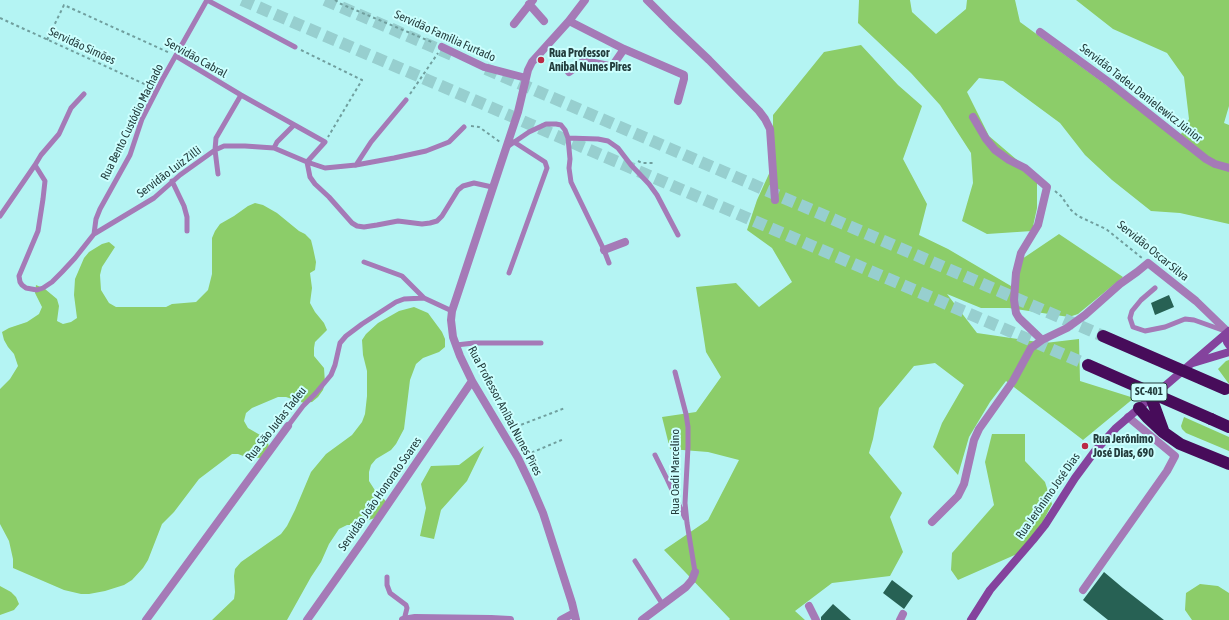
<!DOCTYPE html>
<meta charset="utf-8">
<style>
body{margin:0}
canvas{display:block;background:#b4f4f3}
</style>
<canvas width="1229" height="620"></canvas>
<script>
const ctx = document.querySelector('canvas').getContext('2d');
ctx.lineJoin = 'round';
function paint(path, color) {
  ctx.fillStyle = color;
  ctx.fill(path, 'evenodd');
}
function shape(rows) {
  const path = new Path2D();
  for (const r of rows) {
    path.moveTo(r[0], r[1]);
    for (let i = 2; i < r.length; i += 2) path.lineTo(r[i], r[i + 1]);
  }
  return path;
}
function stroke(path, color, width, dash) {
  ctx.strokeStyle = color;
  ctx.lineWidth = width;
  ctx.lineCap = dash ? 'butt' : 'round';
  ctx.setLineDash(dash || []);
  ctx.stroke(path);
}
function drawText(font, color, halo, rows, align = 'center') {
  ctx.font = font + ' "Asap Condensed",sans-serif';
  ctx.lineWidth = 4;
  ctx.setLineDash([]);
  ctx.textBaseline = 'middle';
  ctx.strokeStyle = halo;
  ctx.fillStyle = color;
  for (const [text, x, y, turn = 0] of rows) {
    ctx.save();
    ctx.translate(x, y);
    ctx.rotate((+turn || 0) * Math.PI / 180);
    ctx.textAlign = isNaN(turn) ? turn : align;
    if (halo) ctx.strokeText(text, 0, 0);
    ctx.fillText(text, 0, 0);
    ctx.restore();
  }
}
const green = shape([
 [859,0,910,0,912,12,936,34,966,9,967,0,1015,0,1020,22,1179,138,1189,119,1184,77,1167,53,1113,29,1076,0,1229,0,1229,106,1224,123,1229,125,1229,224,1180,213,1151,211,1112,180,1085,155,1060,123,1003,81,979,78,967,92,989,136,1037,177,1037,208,1032,231,987,234,962,221,973,183,971,153,940,105,911,73,858,23],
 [861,45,898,85,922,106,903,159,927,204,919,235,948,249,1011,286,1022,259,1059,234,1123,277,1078,314,1069,317,1009,308,981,308,947,294,977,333,1045,343,1079,339,1080,381,1134,398,1083,440,1006,381,990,402,969,437,958,475,933,447,942,423,964,385,935,363,914,366,879,408,873,439,869,453,902,493,890,517,903,552,890,576,832,583,795,611,805,620,729,620,730,619,664,550,708,520,739,460,708,452,670,449,662,417,696,412,721,377,706,352,696,287,736,283,759,307,792,282,772,248,747,230,757,200,773,165,773,115,824,52],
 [255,203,263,205,277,213,299,231,305,234,311,240,313,248,316,262,315,270,310,273,312,288,310,303,315,312,324,323,327,330,315,342,314,348,314,356,324,368,325,383,323,390,318,397,312,402,304,403,286,397,278,397,252,408,246,413,244,421,248,428,267,439,269,447,262,458,246,457,238,454,232,454,199,479,174,512,162,524,148,560,143,568,132,580,124,585,105,591,89,594,81,594,64,590,13,568,13,559,9,541,0,524,0,389,10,379,18,366,14,354,8,347,4,340,2,332,9,328,27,322,39,314,42,307,35,293,36,285,45,289,57,299,59,306,57,321,63,324,71,322,77,318,74,295,75,279,84,258,89,252,102,244,109,242,115,247,102,267,100,275,101,290,109,303,116,307,166,307,172,304,196,302,208,290,212,274,212,238,215,231,220,224,234,216,248,206],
 [414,307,428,313,442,332,445,339,445,347,439,352,423,358,416,364,410,380,404,429,396,444,391,450,376,459,371,465,369,472,369,481,378,495,385,500,388,506,378,517,353,525,347,525,339,529,329,544,321,562,311,577,287,620,212,620,234,599,235,592,234,576,235,569,241,562,281,534,287,526,295,510,311,472,326,454,352,435,362,422,365,414,367,396,367,371,363,355,362,340,366,334,378,323,399,311],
 [1229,360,1229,384,1218,369,1226,361],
 [1184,417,1229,437,1229,451,1186,433,1182,429,1181,426],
 [992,434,1025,434,1025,461,1045,482,1052,504,1041,525,1017,554,958,580,951,570,952,553,994,505,985,462],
 [484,446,467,481,441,510,434,539,420,536,426,508,421,484,431,466,459,465],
 [1200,584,1218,586,1229,593,1229,620,1192,620,1185,610,1186,593],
 [0,586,11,592,16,597,19,604,14,610,0,615]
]);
const building = shape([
 [1169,295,1174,307,1155,315,1151,303],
 [1104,572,1123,588,1164,620,1108,620,1083,600],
 [892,580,913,596,904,609,883,593],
 [833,604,851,620,821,620,821,617]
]);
const highwayTunnel = shape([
 [242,0,1088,365],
 [325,0,452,55],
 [486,69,1103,336]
]);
const path = shape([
 [335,0,341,4,434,43],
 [0,18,151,87],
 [47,40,64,5,170,53],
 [301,50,362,80,328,137],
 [410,94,438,53],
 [471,126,479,127,500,142],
 [638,161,642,163,655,163],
 [1055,191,1061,196,1071,210,1078,216,1106,229,1142,258],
 [510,429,565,408],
 [526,455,564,439]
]);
const lane = shape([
 [207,0,295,47],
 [176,56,241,95,325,142,307,162,325,168,356,165,394,158,426,151,449,142,464,127],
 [568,138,598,139,608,141,618,148,631,165,649,184,657,195,678,235],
 [507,147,529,132,546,124,556,124,561,125,565,130,568,138,570,159,569,168,571,182,604,250,609,263],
 [274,148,277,142,294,125],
 [35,165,41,155,59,134,71,108,84,94],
 [356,165,371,142,406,100],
 [218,174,215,150,216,138,241,95],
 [172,181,184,206,187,217,187,231],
 [0,216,35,165,45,181,43,199,38,231,19,276,20,282,22,285,26,288,37,290,43,288,52,282,62,272,75,258,94,234,154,198,180,175,215,150,224,146,245,146,274,148,307,162,310,177,315,184,329,197,352,223,357,226,364,227,377,225,398,221,422,224,430,223,437,221,442,216,458,190,463,186,474,183,492,187],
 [94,234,96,219,100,209,130,155,142,119,162,80,207,0],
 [364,262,402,276,424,298],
 [509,273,547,168,545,162,514,142],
 [1155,288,1141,300,1132,311,1130,318,1133,327,1145,331,1165,327,1185,319,1194,320,1225,331],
 [456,345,474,343,541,343],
 [675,372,686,414,688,427,688,447,685,503,687,523,695,572],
 [288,426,303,406,315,394,331,375,335,365,340,343,346,336,362,324,396,302,404,299,424,298,452,311],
 [655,455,667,479,685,518],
 [635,561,663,605],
 [387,577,387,585,390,593,406,605,407,608,404,620]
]);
const street = shape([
 [647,0,671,24,709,60,759,111,765,119,770,129,775,200],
 [529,4,544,21],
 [569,21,624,49,684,75,684,79,678,101],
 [514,24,533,0],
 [1040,32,1110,83,1206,159,1215,164,1229,168],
 [442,47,484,67,526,78],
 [569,72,584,61,609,66,613,65,624,49],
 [973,117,986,139,995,150,1009,160,1025,168,1047,187,1038,225,1021,253,1016,273,1014,300,1016,313,1019,318,1042,340],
 [604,250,625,242],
 [932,522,958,496,964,484,974,440,979,429,1013,381,1031,348,1042,340,1067,328,1085,315,1120,284,1137,272,1148,263,1196,301,1228,332],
 [1083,590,1167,471,1175,456,1128,417],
 [809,606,816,620],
 [146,620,288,426],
 [307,620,367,535,472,381],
 [403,620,415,618,491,619,510,620],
 [561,620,574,613],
 [576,620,572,603,543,513,531,485,518,458,472,381,460,356,453,337,451,320,452,311,456,299,518,112,528,70,532,62,569,21,585,0],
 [642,620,686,587,692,580,695,572],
 [900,620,903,614]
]);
const secondary = shape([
 [1228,332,1226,337,1227,342,1229,345],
 [1193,363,1229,352],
 [971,620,990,590,1033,540,1045,525,1075,478,1095,451,1116,428,1229,331]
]);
const highway = shape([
 [1151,397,1163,430],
 [1139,408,1147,417,1163,432,1180,444,1229,464],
 [1211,419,1229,427]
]);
const highwayBridge = shape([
 [1103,336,1225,389],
 [1088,365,1211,419]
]);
const markers = [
 [541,60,4,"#bb2a46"],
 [1085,446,4,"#bb2a46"]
];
const shields = [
 [1149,392,36]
];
const shieldNames = [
 ["SC-401",1149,392]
];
const streetNames = [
 ["Servidão Família Furtado",445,36,24],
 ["Servidão Simões",82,46,25],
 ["Servidão Cabral",196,58,29],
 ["Servidão Tadeu Danielewicz Júnior",1141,93,38],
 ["Rua Bento Custódio Machado",132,122,-64],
 ["Servidão Luiz Zilli",169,172,-37],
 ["Servidão Oscar Silva",1153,251,39],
 ["Rua Professor Aníbal Nunes Pires",505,411,62],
 ["Rua São Judas Tadeu",276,424,-52],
 ["Rua Oadi Marcelino",675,472,-90],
 ["Servidão João Honorato Soares",380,494,-55],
 ["Rua Jerônimo José Dias",1048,496,-55]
];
const poiNames = [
 ["Rua Professor",549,53],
 ["Aníbal Nunes Pires",549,67],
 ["Rua Jerônimo",1093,439],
 ["José Dias, 690",1093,453]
];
paint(green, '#8ccd69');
paint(building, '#276154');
stroke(highwayTunnel, '#97cfcf', 12, [12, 6]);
stroke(path, '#709f9e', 2, [3, 3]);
stroke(lane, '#a57ab7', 5);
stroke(street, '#a57ab7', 8);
stroke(secondary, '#84439d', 8);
stroke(highway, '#470c5a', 12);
stroke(highwayBridge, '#470c5a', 12);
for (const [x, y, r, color] of markers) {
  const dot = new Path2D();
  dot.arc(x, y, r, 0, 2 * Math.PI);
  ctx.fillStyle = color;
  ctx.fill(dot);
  stroke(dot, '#ccfffe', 1.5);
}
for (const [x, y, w] of shields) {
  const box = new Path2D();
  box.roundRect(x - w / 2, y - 9, w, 18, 3);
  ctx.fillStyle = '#ccfffe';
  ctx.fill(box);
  stroke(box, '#233d3d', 1);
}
drawText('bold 11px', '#233d3d', null, shieldNames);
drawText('12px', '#233d3d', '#ccfffe', streetNames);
drawText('bold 12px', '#233d3d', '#ccfffe', poiNames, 'left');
</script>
